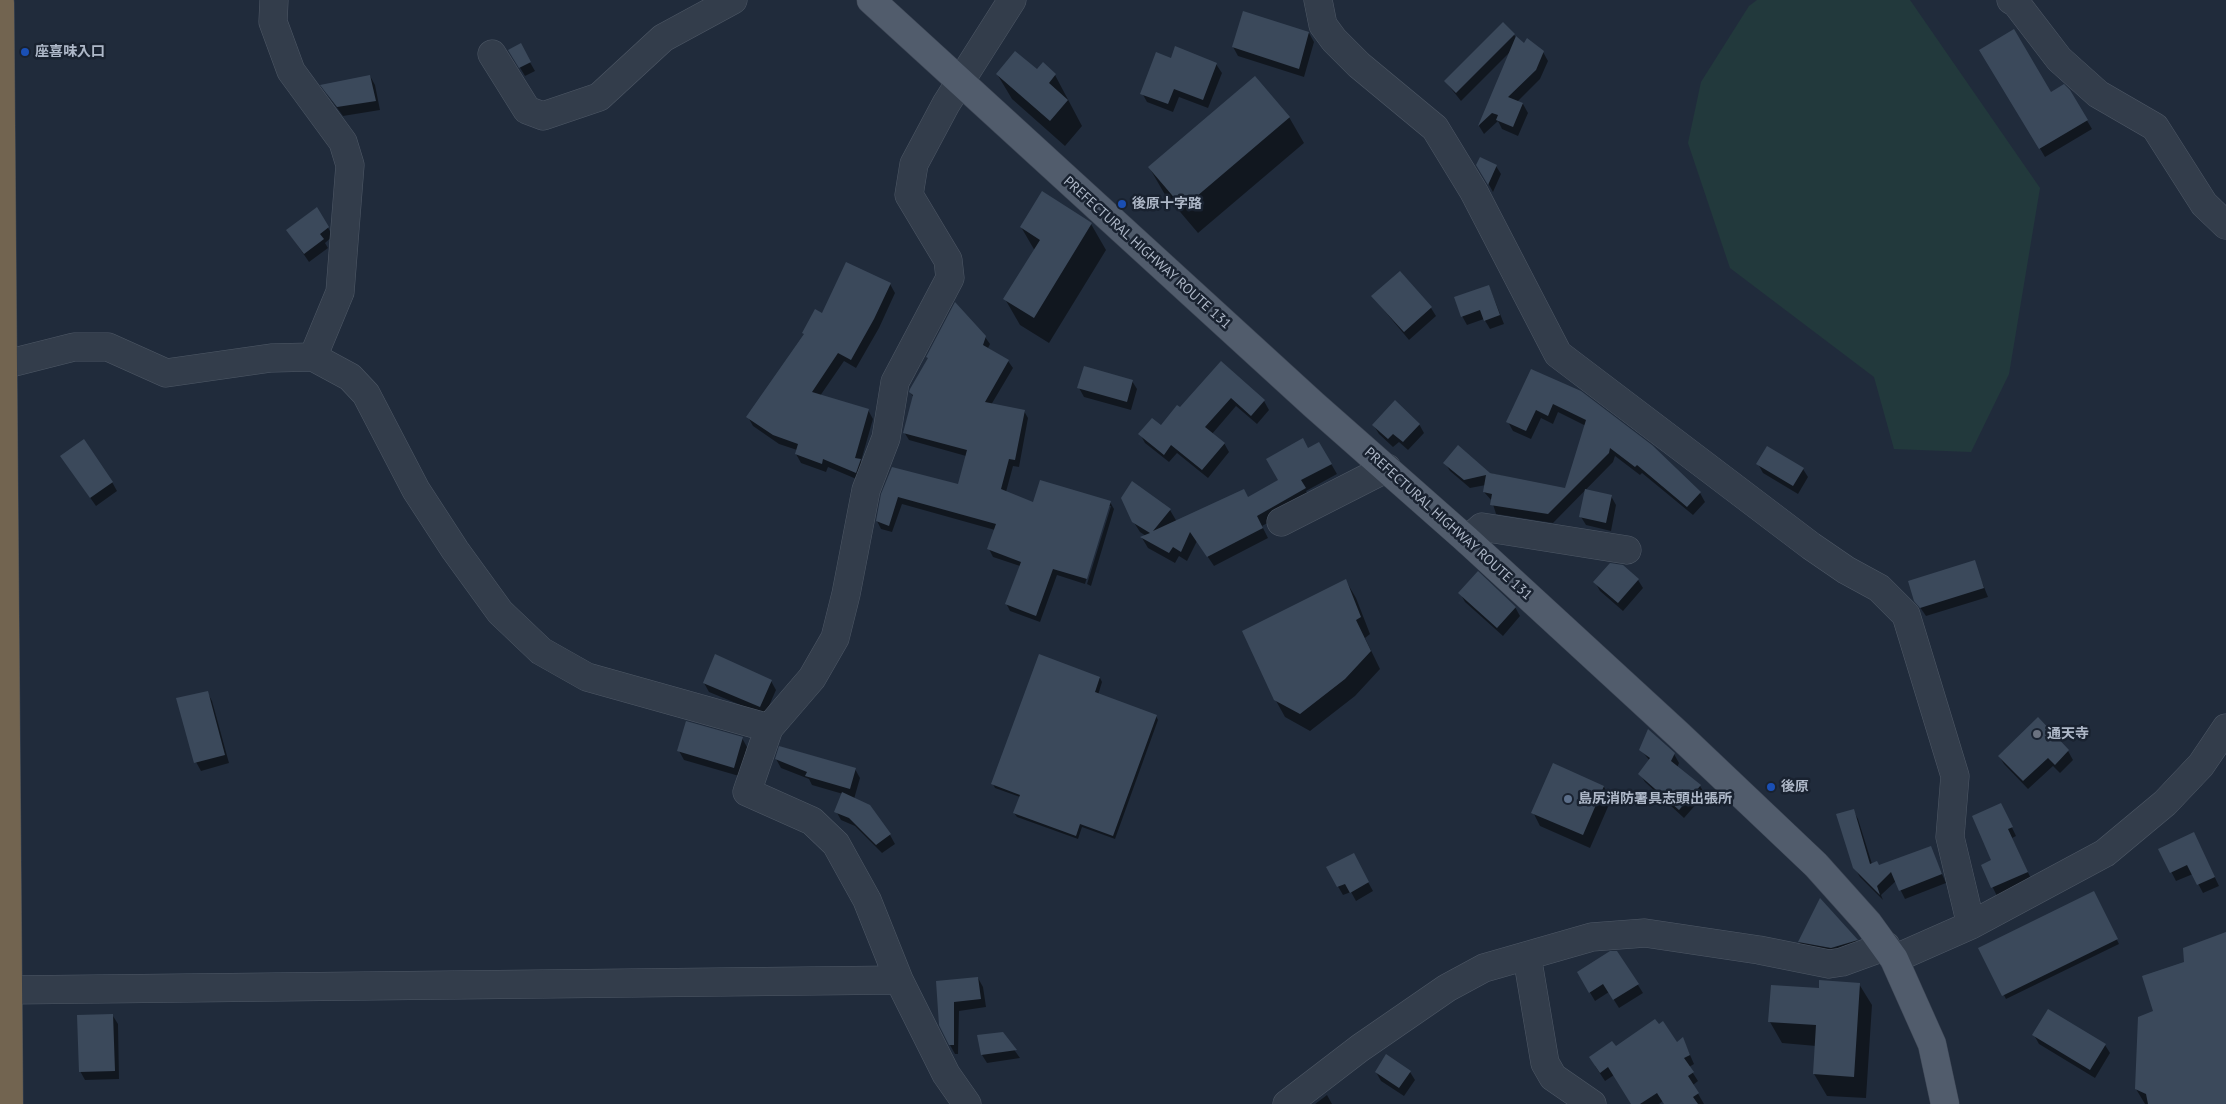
<!DOCTYPE html>
<meta charset="utf-8">
<style>
body{margin:0}
canvas{display:block;background:#202b3b}
</style>
<canvas width="2226" height="1104"></canvas>
<script>
const ctx = document.querySelector('canvas').getContext('2d');
ctx.lineJoin = 'round';
function paint(path, color) {
  ctx.fillStyle = color;
  ctx.fill(path, 'evenodd');
}
function shape(rows) {
  const path = new Path2D();
  for (const r of rows) {
    path.moveTo(r[0], r[1]);
    for (let i = 2; i < r.length; i += 2) path.lineTo(r[i], r[i + 1]);
  }
  return path;
}
function stroke(path, color, width, dash) {
  ctx.strokeStyle = color;
  ctx.lineWidth = width;
  ctx.lineCap = dash ? 'butt' : 'round';
  ctx.setLineDash(dash || []);
  ctx.stroke(path);
}
function drawText(font, color, halo, rows, align = 'center') {
  ctx.font = font + ' "PT Sans","Noto Sans JP",sans-serif';
  ctx.lineWidth = 5;
  ctx.setLineDash([]);
  ctx.textBaseline = 'middle';
  ctx.strokeStyle = halo;
  ctx.fillStyle = color;
  for (const [text, x, y, turn = 0] of rows) {
    ctx.save();
    ctx.translate(x, y);
    ctx.rotate((+turn || 0) * Math.PI / 180);
    ctx.textAlign = isNaN(turn) ? turn : align;
    if (halo) ctx.strokeText(text, 0, 0);
    ctx.fillText(text, 0, 0);
    ctx.restore();
  }
}
const green = shape([
 [1757,0,1910,0,2040,188,2009,374,1971,452,1894,449,1874,377,1730,268,1688,143,1701,82,1749,6]
]);
const shadow = shape([
 [1503,24,1524,45,1543,52,1548,61,1540,79,1517,102,1523,104,1528,113,1518,136,1502,129,1498,121,1484,134,1479,126,1510,52,1461,101,1445,81],
 [1309,33,1314,42,1304,77,1238,56,1233,47],
 [520,45,535,71,525,76,510,51],
 [1981,50,2051,93,2069,90,2092,129,2045,157],
 [1172,59,1216,64,1222,73,1208,108,1179,97,1173,112,1147,102,1142,93],
 [997,74,1055,75,1082,126,1065,146,1012,99],
 [370,76,375,85,380,110,343,116,327,94],
 [1289,117,1304,143,1198,233,1164,193,1149,167],
 [1478,165,1496,166,1501,174,1493,192],
 [316,208,333,236,325,243,328,248,309,262,287,230],
 [1091,224,1106,250,1049,343,1020,325,1005,299,1035,251,1021,227],
 [890,284,895,293,879,328,856,368,844,361,820,396,868,410,873,419,861,461,865,469,861,481,828,467,826,472,801,463,796,454,797,450,779,444,753,426,748,417,823,315],
 [1489,286,1504,324,1490,329,1484,319,1467,325,1462,316],
 [1373,297,1431,308,1436,316,1409,340],
 [985,337,990,344,988,348,1008,361,1013,368,991,405,1024,411,1028,418,1019,467,1013,466,1006,492,1034,504,1110,502,1114,509,1091,586,1087,584,1111,506,1108,506,1085,584,1057,575,1040,622,1010,611,1006,603,1020,566,993,557,989,549,995,530,902,504,892,532,881,529,877,521,882,495,959,485,966,456,909,440,904,432,914,398,910,392],
 [1221,363,1264,401,1269,410,1257,424,1236,406,1212,434,1224,443,1229,452,1208,478,1177,453,1169,462,1145,443,1140,434,1161,427,1180,409],
 [1532,370,1700,493,1705,502,1693,515,1642,473,1640,475,1615,456,1613,462,1553,523,1496,514,1492,501,1484,492,1486,485,1470,488,1450,471,1445,463,1565,490,1586,426,1558,412,1553,424,1541,418,1531,439,1513,431,1508,422],
 [1132,381,1137,389,1131,410,1084,397,1079,388],
 [1419,424,1424,433,1408,450,1399,442,1393,447,1379,434,1374,426],
 [1319,443,1337,474,1306,491,1311,499,1262,526,1268,538,1214,566,1197,541,1187,561,1179,556,1175,563,1148,548,1142,538,1146,536,1140,532,1133,521,1170,510,1177,522,1248,499,1280,481,1308,449],
 [1758,464,1803,469,1808,477,1798,494,1763,473],
 [67,465,112,482,117,491,96,506],
 [1611,496,1616,505,1611,531,1586,525,1581,517],
 [1974,562,1988,597,1926,616,1915,600],
 [1638,580,1643,588,1623,611,1600,591,1595,582],
 [1346,581,1356,598,1370,634,1365,638,1380,669,1355,696,1310,731,1285,717,1275,699],
 [1460,593,1515,607,1520,616,1503,636,1465,602],
 [1039,656,1100,678,1102,682,1098,695,1156,716,1158,720,1115,839,1082,827,1078,839,1017,817,1014,813,1020,797,995,788,993,784],
 [771,681,776,690,765,715,709,692,704,683],
 [207,692,212,701,229,763,201,771,196,762],
 [2038,719,2068,751,2073,760,2060,773,2053,766,2028,789,2004,764,1999,756],
 [742,738,747,747,739,776,684,760,679,751],
 [1641,750,1674,754,1679,763,1677,768,1700,786,1705,794,1684,818,1645,782,1640,774,1650,761],
 [776,759,855,769,860,778,854,799,890,835,895,844,882,853,855,826,841,820,836,811,843,794,812,785,809,779,781,768],
 [1604,787,1611,800,1590,848,1540,826,1533,812],
 [1853,810,1858,819,1872,864,1879,866,1930,847,1946,883,1905,899,1896,881,1881,895,1883,900,1860,877,1854,867],
 [2005,813,2016,836,2012,838,2032,881,1997,896,1982,866,1993,861],
 [2198,842,2219,886,2203,893,2193,874,2176,881,2160,850],
 [1358,864,1373,891,1356,901,1351,892,1343,895,1327,868],
 [2096,897,2119,944,2006,999,1980,949],
 [1821,900,1857,940,1861,949,1837,956,1804,950,1799,942],
 [2226,933,2226,1104,2145,1104,2136,1089,2155,1011,2185,963],
 [978,978,983,987,986,1007,959,1011,958,1054,955,1054,950,1045,937,982],
 [1583,981,1638,985,1643,993,1619,1008,1609,992,1595,1001],
 [1859,984,1872,1005,1866,1098,1827,1096,1814,1074,1816,1046,1782,1043,1770,1022,1820,989],
 [113,1016,118,1024,119,1079,85,1080,80,1071],
 [1003,1034,1020,1058,987,1063,982,1055],
 [2034,1035,2105,1045,2110,1053,2095,1078,2039,1044],
 [1683,1039,1694,1064,1689,1067,1698,1081,1693,1085,1704,1104,1665,1104,1663,1101,1659,1104,1633,1104,1614,1075,1605,1081,1595,1066,1615,1047,1676,1043],
 [1376,1072,1410,1072,1415,1080,1404,1096,1381,1081],
 [1327,1095,1332,1104,1315,1104]
]);
const building = shape([
 [1243,11,1309,32,1299,69,1232,47],
 [1503,22,1515,34,1456,93,1444,81],
 [2014,29,2051,92,2064,84,2070,90,2088,120,2039,149,1979,50],
 [1516,36,1524,43,1527,38,1544,51,1536,70,1508,97,1523,103,1513,127,1496,120,1498,115,1492,113,1478,126],
 [521,43,531,62,519,68,508,50],
 [1175,46,1217,63,1203,100,1174,89,1168,104,1140,94,1156,52,1171,58],
 [1015,51,1037,69,1043,62,1056,74,1049,83,1068,100,1050,121,996,74],
 [370,75,376,101,337,107,320,85],
 [1255,76,1290,117,1183,208,1148,167],
 [1480,157,1497,165,1488,185,1476,165],
 [1042,191,1092,223,1034,318,1003,299,1040,240,1020,227],
 [317,207,329,227,320,234,324,239,304,254,286,230],
 [846,262,891,283,874,319,851,360,838,353,812,392,869,409,855,458,861,459,856,473,823,459,822,464,795,454,798,444,773,435,746,417,804,334,802,333,815,309,822,313],
 [1400,271,1432,307,1404,332,1371,296],
 [1489,285,1500,315,1484,321,1480,310,1461,317,1454,297],
 [955,302,986,336,983,345,1009,360,985,402,1025,410,1015,460,1009,459,1001,489,1033,502,1040,480,1111,501,1087,579,1053,569,1036,616,1005,604,1021,562,987,549,996,524,898,497,889,526,876,521,881,494,892,467,958,484,967,450,903,433,913,395,909,392,910,389,928,358,926,357],
 [1221,361,1265,400,1251,416,1231,398,1205,427,1225,443,1202,470,1171,445,1164,455,1138,434,1152,418,1161,425,1177,405,1180,407],
 [1084,366,1133,380,1127,402,1077,388],
 [1531,369,1581,391,1652,445,1701,492,1687,507,1637,465,1635,467,1610,448,1609,453,1548,514,1490,505,1492,494,1483,492,1486,475,1464,480,1443,463,1458,445,1490,473,1565,488,1586,420,1553,404,1548,416,1536,410,1526,431,1506,422],
 [1395,400,1420,424,1403,442,1393,434,1388,439,1372,425],
 [1303,438,1308,448,1319,442,1332,464,1301,480,1306,488,1257,516,1263,528,1207,557,1190,532,1181,552,1173,547,1169,553,1140,537,1150,533,1132,522,1121,498,1132,481,1171,509,1153,531,1244,489,1248,497,1278,480,1266,459],
 [84,439,113,482,90,498,60,456],
 [1767,446,1804,468,1793,486,1756,464],
 [1585,489,1612,495,1606,523,1579,517],
 [1975,560,1984,588,1920,608,1914,601,1908,581],
 [1610,563,1623,565,1639,579,1618,603,1593,582],
 [1478,571,1516,607,1497,628,1458,593],
 [1346,579,1361,617,1356,620,1371,651,1345,679,1300,714,1274,700,1242,631],
 [715,654,772,680,760,707,703,683],
 [1039,654,1100,677,1095,692,1157,715,1113,836,1080,824,1076,836,1013,813,1020,795,991,784],
 [208,691,225,755,194,763,176,698],
 [2038,717,2069,750,2055,765,2048,758,2023,781,1998,756],
 [686,721,743,737,734,768,677,751],
 [1648,729,1675,753,1671,761,1701,785,1679,810,1638,774,1650,758,1639,750],
 [779,746,856,768,850,789,805,776,807,772,775,759],
 [1553,763,1604,786,1583,835,1531,813],
 [842,792,870,805,891,834,876,845,849,818,834,812],
 [2001,803,2013,827,2008,829,2028,872,1991,888,1981,865,1991,860,1972,816],
 [1854,809,1870,864,1877,861,1879,865,1931,846,1942,874,1899,891,1891,872,1877,886,1880,895,1853,868,1836,814],
 [2194,832,2215,877,2197,885,2187,865,2170,873,2158,849],
 [1354,853,1369,882,1350,893,1345,884,1337,887,1326,867],
 [2094,891,2118,939,2002,996,1978,948],
 [1820,898,1858,940,1831,948,1798,942],
 [2226,932,2226,1104,2148,1104,2146,1094,2135,1089,2138,1017,2153,1011,2142,976,2184,962,2183,948],
 [1610,951,1617,951,1639,984,1613,1000,1603,984,1589,993,1577,972],
 [978,977,981,999,954,1002,954,1045,949,1045,939,1025,936,981],
 [1819,980,1860,983,1854,1077,1813,1074,1816,1025,1768,1022,1771,985,1819,988],
 [2048,1009,2106,1044,2090,1070,2032,1035],
 [113,1014,115,1071,79,1072,77,1015],
 [1655,1019,1659,1024,1663,1021,1677,1042,1683,1037,1690,1055,1684,1058,1694,1072,1688,1076,1699,1093,1693,1097,1698,1104,1664,1104,1657,1093,1640,1104,1631,1104,1608,1067,1600,1073,1589,1057,1612,1041,1616,1046],
 [1003,1032,1017,1050,981,1055,977,1035],
 [1386,1054,1411,1071,1399,1088,1375,1072]
]);
const minor = shape([
 [274,0,273,22,291,71,343,142,350,165,340,292,313,357],
 [1318,0,1323,25,1334,40,1359,65,1435,128,1474,192,1558,354,1811,546,1846,570,1879,588,1906,615,1955,776,1950,837,1971,925],
 [2011,0,2016,3,2059,59,2098,94,2155,127,2204,204,2226,225],
 [492,54,527,110,543,116,599,97,663,38,733,0],
 [3,365,74,347,108,347,166,373,271,358,313,357,350,377,366,394,416,490,455,550,500,612,541,651,587,677,769,728],
 [1281,522,1387,468],
 [1467,540,1482,527,1627,550],
 [1527,956,1545,1063,1553,1077,1592,1104],
 [1894,959,1971,925,2105,853,2165,803,2201,765,2226,728],
 [9,990,899,980],
 [967,1104,946,1074,899,980,867,900,836,844,812,821,747,792,769,728,812,678,835,638,846,594,866,490,886,438,895,382,950,278,948,260,909,195,914,164,946,104,1012,0],
 [1287,1104,1360,1048,1447,988,1484,968,1592,937,1645,933,1759,950,1829,964,1842,962,1886,946]
]);
const major = shape([
 [871,0,1314,405,1467,540,1679,735,1816,865,1868,923,1894,959,1932,1044,1945,1104]
]);
const highway = shape([
 [0,3,9,1104]
]);
const markers = [
 [25,52,5,"#1a4fb4"],
 [1122,204,5,"#1a4fb4"],
 [2037,734,5,"#6b7280"],
 [1771,787,5,"#1a4fb4"],
 [1568,799,5,"#5c6f8a"]
];
const poiNames = [
 ["座喜味入口",35,52],
 ["後原十字路",1132,204],
 ["通天寺",2047,734],
 ["後原",1781,787],
 ["島尻消防署具志頭出張所",1578,799]
];
const streetNames = [
 ["PREFECTURAL HIGHWAY ROUTE 131",1147,253,42],
 ["PREFECTURAL HIGHWAY ROUTE 131",1448,524,42]
];
paint(green, '#22393c');
paint(shadow, '#0007');
paint(building, '#3b495b');
stroke(minor, '#4e5866', 29);
stroke(major, '#3d4655', 29);
stroke(highway, '#3e4856', 29);
stroke(minor, '#333d4b', 28);
stroke(major, '#515c6c', 28);
stroke(highway, '#726450', 28);
for (const [x, y, r, color] of markers) {
  const dot = new Path2D();
  dot.arc(x, y, r, 0, 2 * Math.PI);
  ctx.fillStyle = color;
  ctx.fill(dot);
  stroke(dot, '#192230', 2);
}
drawText('bold 14px', '#aeb8c8', '#192230', poiNames, 'left');
drawText('14px', '#aeb8c8', '#192230', streetNames);
</script>
